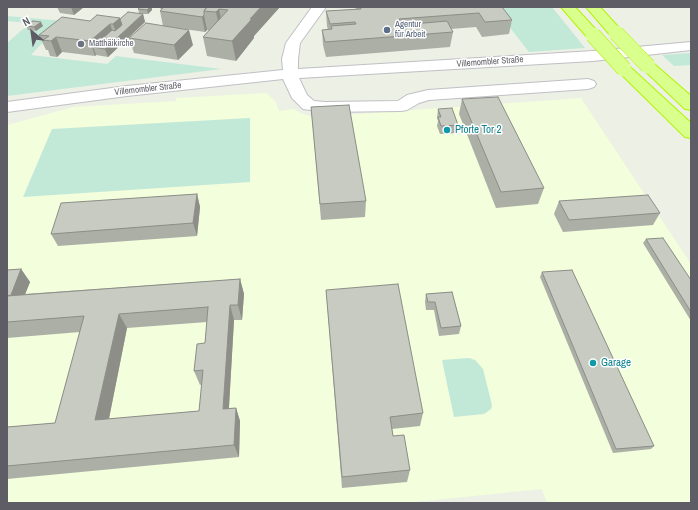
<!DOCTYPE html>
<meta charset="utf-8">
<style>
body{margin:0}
#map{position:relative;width:698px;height:510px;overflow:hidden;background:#ecf0e5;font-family:"Archivo Narrow",sans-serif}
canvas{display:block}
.frame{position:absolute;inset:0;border:8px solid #5e5d66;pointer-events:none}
.north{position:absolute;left:12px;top:12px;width:40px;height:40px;-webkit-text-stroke:3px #fff;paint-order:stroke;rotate:331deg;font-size:11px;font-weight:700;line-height:16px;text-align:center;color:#5e5d66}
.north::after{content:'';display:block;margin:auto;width:14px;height:18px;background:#5e5d66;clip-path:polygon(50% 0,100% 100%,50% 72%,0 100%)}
</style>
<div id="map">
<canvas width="698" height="510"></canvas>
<div class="frame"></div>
<div class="north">N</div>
</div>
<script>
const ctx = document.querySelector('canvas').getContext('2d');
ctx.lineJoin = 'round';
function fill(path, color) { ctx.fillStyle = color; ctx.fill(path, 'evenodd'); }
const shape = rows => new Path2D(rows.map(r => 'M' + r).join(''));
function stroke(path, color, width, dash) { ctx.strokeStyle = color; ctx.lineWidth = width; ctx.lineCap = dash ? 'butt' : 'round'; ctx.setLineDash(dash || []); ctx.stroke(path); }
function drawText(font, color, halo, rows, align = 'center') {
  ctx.font = font + ' "Archivo Narrow",sans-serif'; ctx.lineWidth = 3; ctx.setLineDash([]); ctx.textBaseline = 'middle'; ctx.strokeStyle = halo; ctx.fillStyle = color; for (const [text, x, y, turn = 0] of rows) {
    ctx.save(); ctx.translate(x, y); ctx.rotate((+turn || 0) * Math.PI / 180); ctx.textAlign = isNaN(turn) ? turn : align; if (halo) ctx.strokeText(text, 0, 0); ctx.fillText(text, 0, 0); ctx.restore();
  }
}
fill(shape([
 [266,93,276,102,279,111,293,109,303,114,315,117,581,98,691,264,691,503,547,503,542,489,406,503,7,503,7,125,73,107,176,101,176,98]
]), '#f2fedc');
fill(shape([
 [494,7,552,7,585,48,529,52],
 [7,16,63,21,31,55,107,64,116,56,221,69,7,96,7,43,30,23,7,21],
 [691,53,691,65,674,66,662,55],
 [250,118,250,182,23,197,52,129],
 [469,358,475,360,483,369,492,405,491,409,484,414,454,417,442,360]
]), '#c2e8d8');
const minor = shape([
 [312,7,326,7,300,43,298,59,298,69,593,51,691,42,691,50,593,61,299,78,307,95,314,101,325,102,398,101,407,95,428,90,588,79,594,81,596,84,594,87,588,89,429,100,419,103,407,110,401,111,325,112,303,109,292,98,283,79,127,96,7,112,7,102,127,86,283,70,282,59,286,43,312,7]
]);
const highway = shape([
 [561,7,575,7,598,32,600,35,598,38,593,39,588,38,561,7],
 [586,7,600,7,621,30,623,33,621,36,616,37,611,36,586,7],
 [648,61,653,63,691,96,691,110,685,109,643,69,640,66,643,63,648,61],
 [624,64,629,66,691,123,691,138,685,137,619,72,616,69,619,66,624,64]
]);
stroke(minor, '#c0bfc6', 2);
stroke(highway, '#b1f500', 2);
fill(minor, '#fff');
fill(highway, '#d9ff8d');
const highwayBridge = shape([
 [616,33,648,66],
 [593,35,624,69]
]);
stroke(highwayBridge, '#b1f500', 16, []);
stroke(highwayBridge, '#d9ff8d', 15);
fill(shape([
 [57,7,84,7,74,15,60,13],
 [140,7,152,7,152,10,148,14,143,14,145,22,108,57,96,55,95,56,62,52,57,57,50,56,48,50,46,50,39,35,90,21,120,19,139,13,138,9],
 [160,7,280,7,254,36,254,38,236,61,207,56,203,37,209,30,207,30,205,32,163,26,160,11,161,10],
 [355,7,502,7,512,20,509,34,482,37,476,27,451,29,453,32,450,47,326,57,323,45,322,30,328,30,327,26,326,11,356,9],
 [26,26,43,26,36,31,28,30],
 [129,38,193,45,178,60,134,53],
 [462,99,544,188,538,204,496,208,459,114],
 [311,107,366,201,365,217,321,220],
 [438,109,458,125,457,133,440,134,437,126,438,121,437,118],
 [197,194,200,207,197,236,58,246,51,234],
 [559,201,660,213,653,225,563,232,554,214],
 [646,239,691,280,691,321,643,243],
 [21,269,30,282,25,294,240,279,244,294,242,320,234,320,229,408,236,408,240,421,239,457,7,479,7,427,55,423,80,332,7,338,7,270],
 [207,322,205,343,194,371,200,385,202,384,199,411,109,419,127,328],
 [542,272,654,446,651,449,613,453,540,277],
 [326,290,423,413,420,426,392,429,393,436,410,470,407,482,342,488],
 [452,292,461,326,459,334,439,336,434,310,426,310,425,302,426,294]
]), '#acafa6');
fill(shape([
 [71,7,84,7,74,15],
 [150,7,152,7,152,10,148,14,147,10],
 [261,7,280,7,254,36,254,38,236,61,232,41,250,19],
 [219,9,223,28,220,31,216,12],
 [143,14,145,22,108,57,105,49,118,37,113,24,120,18,124,31],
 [204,15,207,30,205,32,202,17],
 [41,22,43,26,36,31,34,27],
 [110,24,115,38,93,47,96,55,95,56,90,41],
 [189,30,193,45,178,60,174,45],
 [56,37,62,52,57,57,51,41],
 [197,194,200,207,197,236,193,223],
 [21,269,30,282,20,307,11,295],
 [240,279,244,294,242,320,238,305],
 [230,305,234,320,228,422,223,409],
 [119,314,127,328,106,433,95,420],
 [236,408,240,421,239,457,234,445]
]), '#8c8e87');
const building = shape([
 [140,7,150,7,147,10,138,9,140,7],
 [164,7,207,7,204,11,204,15,202,17,160,11,164,7],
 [207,7,261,7,250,19,252,19,232,41,203,37,228,10,219,9,216,12,204,11,207,7],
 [360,7,502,7,512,20,485,22,479,13,399,19,402,25,447,21,453,32,325,42,322,30,332,29,331,26,356,24,355,22,330,24,326,11,361,9,360,7],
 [128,12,143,14,105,49,93,47,112,30,115,31,122,25,120,19,128,12],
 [97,15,120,18,113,24,110,24,90,41,56,37,51,41,43,40,49,36,39,35,62,17,90,21,97,15],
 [33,21,41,22,34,27,26,26,33,21],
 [146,23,189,30,174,45,129,38,146,23],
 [498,97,544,188,501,192,462,99,498,97],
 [349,105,366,201,320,204,311,107,349,105],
 [452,108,458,125,441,126,438,117,441,117,438,109,452,108],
 [197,194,193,223,51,234,61,203,197,194],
 [648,195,660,213,569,220,559,201,648,195],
 [663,238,691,280,691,312,646,239,663,238],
 [21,269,11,295,7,296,7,270,21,269],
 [572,270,654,446,616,449,542,272,572,270],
 [240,279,238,305,230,305,223,409,236,408,234,445,7,466,7,427,55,423,84,316,7,322,7,296,240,279],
 [208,307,205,343,197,344,194,371,203,370,199,411,95,420,119,314,208,307],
 [398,284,423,413,390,417,393,436,404,435,410,470,342,477,326,290,398,284],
 [452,292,461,326,441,328,435,302,428,302,426,294,452,292]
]);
fill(building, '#c8cbc1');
stroke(building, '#8c8e87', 1);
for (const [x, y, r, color] of [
 [387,30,4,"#5c6f8a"],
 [81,44,4,"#6b7280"],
 [447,130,4,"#0f9aa8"],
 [593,363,4,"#0f9aa8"]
]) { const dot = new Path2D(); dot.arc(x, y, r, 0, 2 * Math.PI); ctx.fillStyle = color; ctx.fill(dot); stroke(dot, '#fff', 1.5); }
drawText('9px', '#4e5e75', '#fff', [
 ["Agentur",395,25],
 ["für Arbeit",395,35]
], 'left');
drawText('9px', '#5b616d', '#fff', [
 ["Matthäikirche",89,44]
], 'left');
drawText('9px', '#5e5d66', '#fff', [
 ["Villemombler Straße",490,62,-4],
 ["Villemombler Straße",148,89,-6]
]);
drawText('11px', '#0d838f', '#fff', [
 ["Pforte Tor 2",455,130],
 ["Garage",601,363]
], 'left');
</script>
